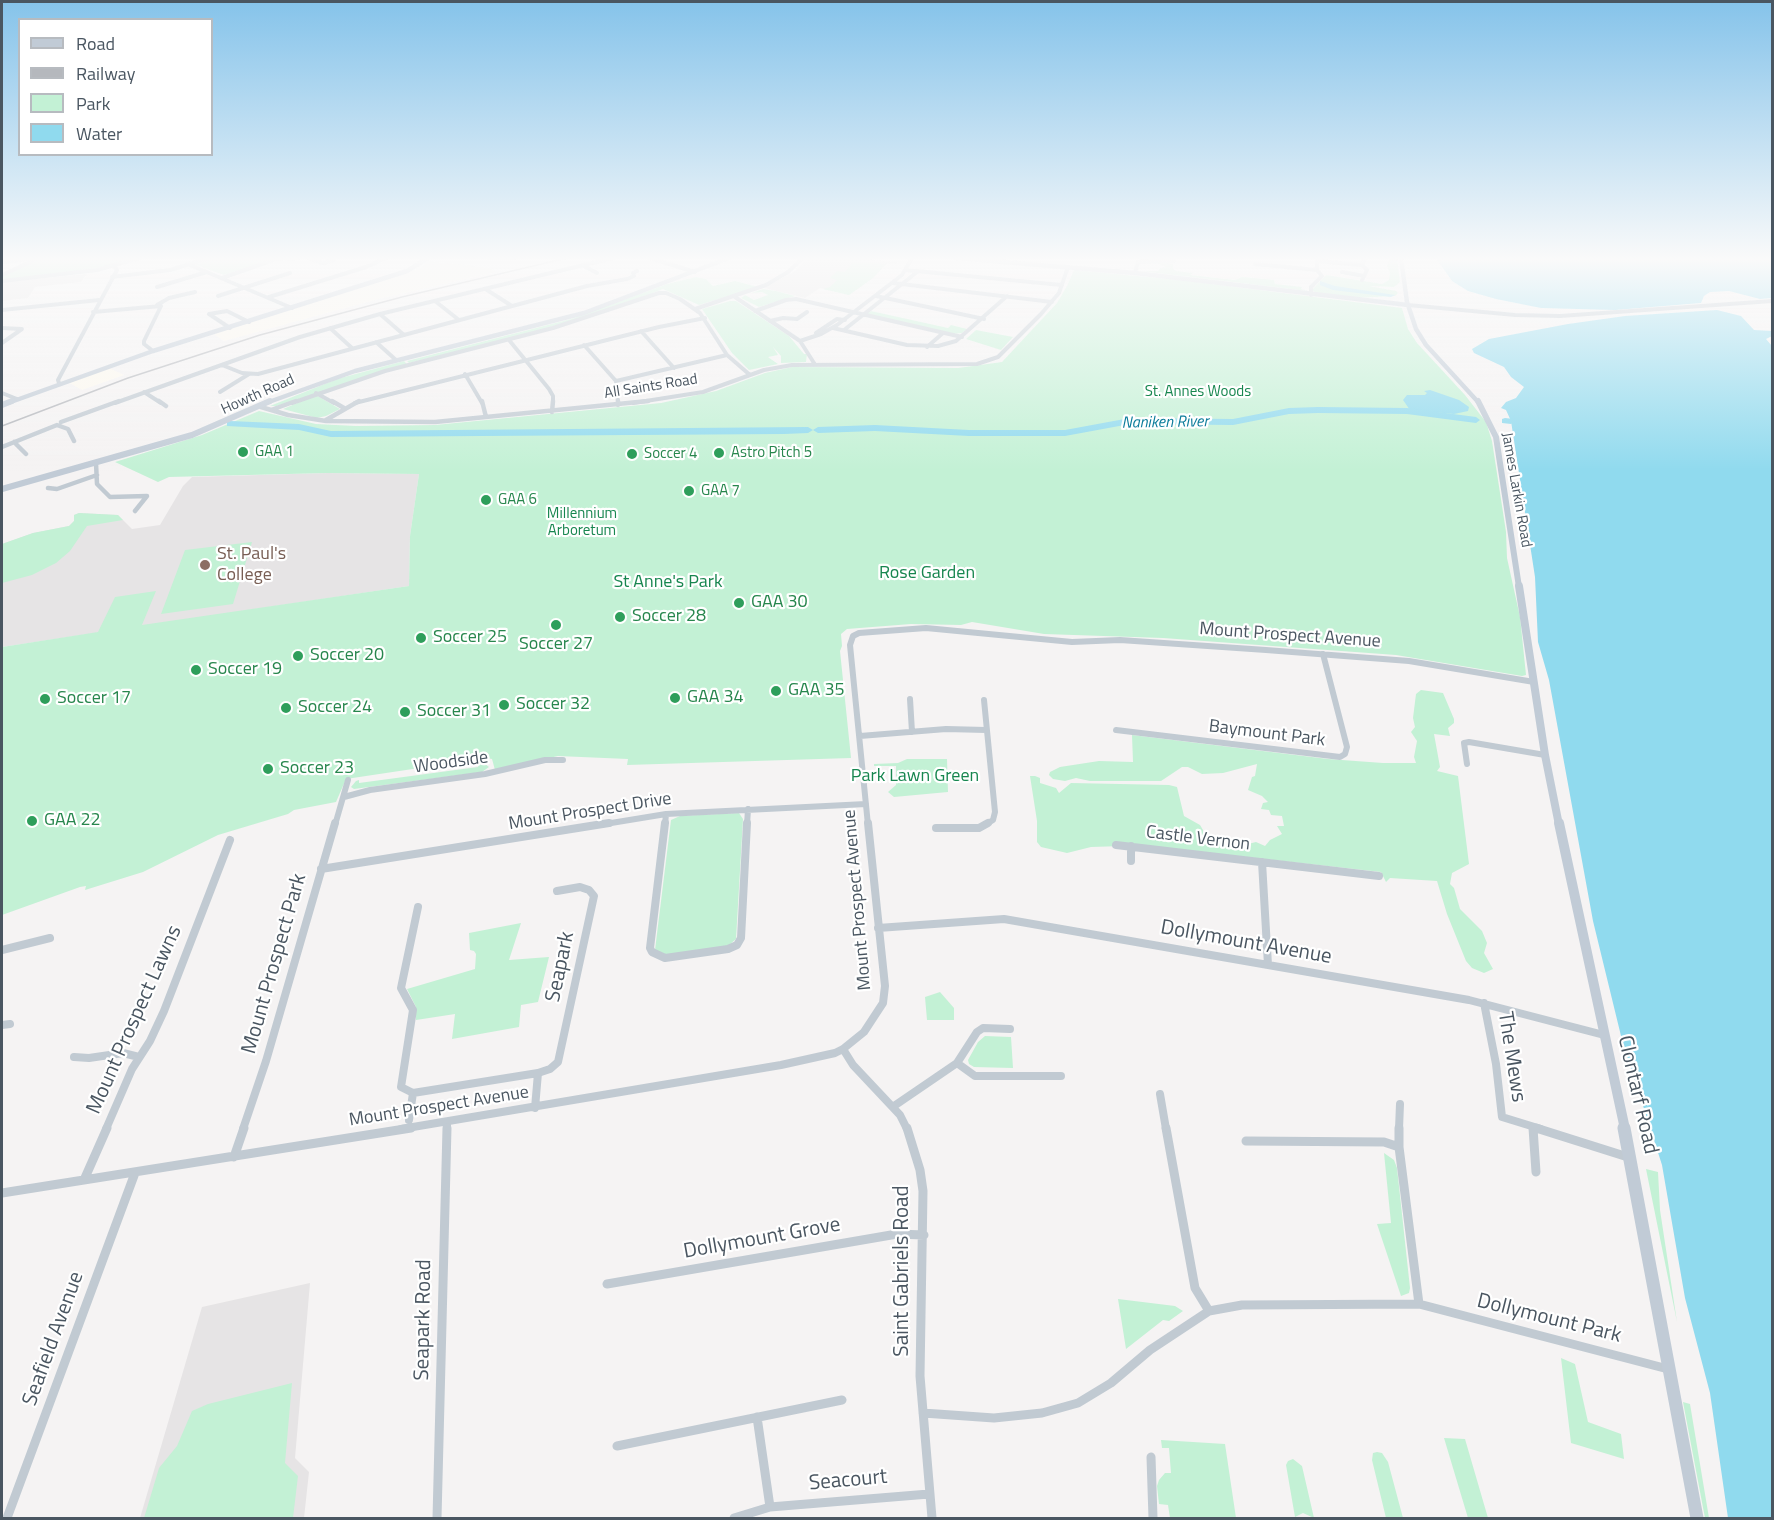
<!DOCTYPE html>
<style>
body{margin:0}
#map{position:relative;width:1774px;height:1520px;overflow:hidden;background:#f5f3f3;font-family:"Titillium Web",sans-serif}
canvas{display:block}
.frame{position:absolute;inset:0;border:3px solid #4a5661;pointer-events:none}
.legend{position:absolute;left:18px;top:18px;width:195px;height:138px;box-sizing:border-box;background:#fff;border:2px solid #b7bbc0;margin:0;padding:8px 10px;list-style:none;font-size:18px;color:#4a5661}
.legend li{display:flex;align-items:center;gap:12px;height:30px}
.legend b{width:30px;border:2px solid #b7bbc0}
</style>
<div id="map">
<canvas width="1774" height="1520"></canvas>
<div class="frame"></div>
<ul class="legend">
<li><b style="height:8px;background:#c1cbd6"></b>Road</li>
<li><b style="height:8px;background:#b5b8bd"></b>Railway</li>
<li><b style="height:16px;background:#c3f1d5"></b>Park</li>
<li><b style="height:16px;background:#90daee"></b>Water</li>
</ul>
</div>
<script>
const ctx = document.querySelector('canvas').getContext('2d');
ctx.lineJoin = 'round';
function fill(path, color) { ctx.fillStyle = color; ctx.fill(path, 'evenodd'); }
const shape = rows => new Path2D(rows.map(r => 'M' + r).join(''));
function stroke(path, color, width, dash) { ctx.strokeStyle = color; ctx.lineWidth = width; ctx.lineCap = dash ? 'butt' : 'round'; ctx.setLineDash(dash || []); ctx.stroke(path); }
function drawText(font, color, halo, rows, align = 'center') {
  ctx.font = font + ' "Titillium Web",sans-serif'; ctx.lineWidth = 4.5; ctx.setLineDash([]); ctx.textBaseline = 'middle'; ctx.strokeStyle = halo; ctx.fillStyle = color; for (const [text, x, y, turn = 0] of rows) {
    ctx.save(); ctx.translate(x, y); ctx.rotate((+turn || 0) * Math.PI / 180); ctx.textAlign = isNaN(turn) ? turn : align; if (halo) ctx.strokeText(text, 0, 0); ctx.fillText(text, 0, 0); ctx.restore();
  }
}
fill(shape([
 [430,261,489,268,496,272,378,299,224,341,214,334,419,269],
 [109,368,124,375,82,390,68,382]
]), '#fdf9ef');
fill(shape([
 [808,258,863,259,901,263,886,264,873,278,849,295,820,288,805,298,764,288,795,271],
 [87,274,81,282,35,287,28,298,2,301,2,282],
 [327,473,419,474,410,536,409,586,2,647,2,544,33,533,69,526,74,521,74,515,79,513,118,515,132,529,160,525,183,486,192,477],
 [310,1283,295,1458,309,1472,304,1518,140,1518,202,1307]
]), '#e6e4e5');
fill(shape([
 [41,258,133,258,98,268,2,280,2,276],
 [213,258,269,258,272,260,224,275,196,265],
 [1390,258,1397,258,1400,282,1394,287,1369,286,1396,291,1398,293,1395,296,1355,298,1316,293,1312,290,1326,275,1382,284,1389,280,1390,272,1387,266],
 [853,262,886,264,873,278,849,295,823,289,830,287,837,280,830,278,837,271,845,272],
 [1161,262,1173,264,1173,269,1176,271,1193,273,1190,275,1235,280,1242,277,1266,279,1274,280,1275,284,1302,287,1301,289,1308,291,1141,271,1158,271,1160,268,1166,267,1157,263],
 [1074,270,1180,280,1402,308,1408,329,1417,343,1465,395,1486,422,1492,441,1506,532,1507,558,1520,617,1526,675,1522,676,1396,655,1163,638,1044,634,972,622,961,625,911,624,847,629,841,634,842,646,840,651,851,758,627,765,628,759,558,756,495,770,492,759,486,758,346,779,336,802,294,810,288,814,218,835,143,872,85,890,86,886,80,887,2,915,2,647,98,632,115,597,156,591,142,625,409,586,410,536,419,474,327,473,169,477,158,482,115,462,202,435,259,411,316,424,356,426,435,425,661,403,716,391,765,373,792,367,958,368,1002,362,1057,303,1067,286],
 [696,277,706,279,713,286,735,281,758,287,699,305,663,289,618,307,520,336,409,363,407,361,571,319,667,284],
 [763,289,776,291,795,296,759,307,741,298,745,295,754,300,768,295,762,292,752,293],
 [730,301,736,301,789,336,804,354,807,354,806,362,781,363,781,356,773,347,778,355,768,357,778,364,749,370,732,353,702,309],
 [871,311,948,328,951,325,967,329,962,333,953,334,867,314],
 [976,330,1013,337,1001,350,966,339],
 [404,361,407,364,277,406,270,406,337,379],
 [316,395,340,409,326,416,317,418,283,409],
 [79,513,118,515,123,520,87,526,70,551,56,563,32,575,2,583,2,544,33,533,69,526,74,521,74,515],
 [252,542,233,604,161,614,185,550],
 [1421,690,1443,693,1454,719,1454,723,1448,728,1450,736,1434,734,1440,767,1437,771,1458,776,1469,864,1452,873,1450,884,1454,888,1460,909,1482,931,1487,943,1484,953,1493,969,1484,973,1472,968,1466,961,1447,914,1437,881,1390,878,1386,882,1381,872,1184,850,1123,846,1091,847,1067,853,1041,847,1037,842,1037,821,1030,776,1035,776,1040,778,1040,783,1056,788,1059,793,1071,783,1169,785,1177,787,1184,816,1200,825,1203,830,1203,835,1213,842,1220,842,1222,847,1246,849,1248,844,1256,842,1265,846,1270,840,1282,834,1277,826,1284,826,1282,816,1271,815,1269,810,1261,809,1263,803,1268,802,1262,796,1248,790,1252,777,1255,776,1257,764,1223,773,1202,774,1188,767,1182,767,1161,781,1090,781,1076,778,1065,781,1053,779,1049,775,1050,772,1060,767,1099,761,1133,762,1132,735,1328,759,1383,763,1416,763,1414,757,1417,741,1411,732,1415,727,1413,718,1416,694],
 [907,759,947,759,948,792,894,797,888,792,896,785,896,766,874,766,874,764,898,763],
 [479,764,485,764,489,767,482,772,354,789,351,787,356,781,359,780,359,783,478,767],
 [739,813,743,819,736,939,728,946,666,956,655,950,671,820,680,816],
 [521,923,509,960,549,957,538,1002,521,1005,519,1027,452,1039,455,1014,416,1020,416,1007,407,989,475,969,476,954,474,951,470,950,469,933],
 [940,992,954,1008,954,1020,927,1020,925,997],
 [985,1036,1011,1037,1013,1068,974,1067,969,1064,968,1060,978,1042],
 [1384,1153,1394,1160,1397,1168,1410,1288,1409,1293,1401,1296,1377,1224,1391,1223],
 [1646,1169,1658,1172,1660,1210,1677,1322],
 [1118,1299,1175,1306,1183,1311,1169,1321,1163,1320,1126,1349],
 [1561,1358,1575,1364,1588,1422,1621,1434,1624,1459,1571,1443],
 [292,1383,285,1463,298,1476,293,1518,144,1518,159,1468,177,1446,192,1411,208,1404],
 [1683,1402,1690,1404,1709,1518,1705,1518],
 [1444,1438,1465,1439,1488,1518,1468,1518],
 [1161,1440,1225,1444,1236,1518,1170,1518,1168,1505,1159,1504,1157,1486,1159,1480,1165,1473,1171,1473,1169,1448,1162,1448],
 [1377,1452,1382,1453,1388,1462,1403,1518,1386,1518,1372,1460,1373,1453],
 [1293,1459,1302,1466,1314,1518,1303,1513,1295,1517,1286,1465,1288,1461]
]), '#c3f1d5');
fill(shape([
 [1436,258,1772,258,1772,298,1760,299,1729,291,1710,292,1704,296,1701,303,1615,310,1541,308,1496,299,1468,291,1452,281],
 [1717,310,1741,316,1754,330,1772,331,1772,336,1766,339,1772,346,1772,1518,1728,1518,1710,1393,1685,1298,1662,1165,1622,1040,1593,921,1549,680,1538,642,1535,577,1511,421,1506,410,1501,408,1506,402,1516,398,1524,387,1511,377,1504,367,1474,353,1472,349,1489,339,1568,324,1625,316],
 [1430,390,1459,400,1469,407,1468,411,1454,414,1410,410,1403,400,1407,395,1425,395,1427,393,1424,391]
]), '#90daee');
fill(shape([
 [1320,281,1335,286,1395,295,1391,297,1333,290,1320,285,1320,281],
 [1318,407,1407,408,1476,417,1480,420,1476,423,1407,414,1318,413,1289,414,1233,425,1130,424,1065,436,969,436,875,431,818,433,813,430,818,427,875,425,969,430,1065,430,1130,418,1233,419,1289,408,1318,407],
 [1505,418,1514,419,1515,421,1511,424,1502,423,1502,419,1505,418],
 [230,421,299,424,331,431,808,427,813,430,808,433,784,434,331,437,299,430,227,426,227,422,230,421]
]), '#90daee');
stroke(shape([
 [309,258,323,263,334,260,330,258],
 [490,258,514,258],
 [650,258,695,272],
 [1169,260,1174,261,1165,261,1169,260],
 [1317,261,1362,265],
 [2,262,32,259],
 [1255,264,1317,270],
 [190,265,292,308],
 [584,266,597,273],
 [905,270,1062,285],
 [1342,272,1364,276],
 [1135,273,1138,262,1165,261],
 [2,275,39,258],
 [112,277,170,270,209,258],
 [222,278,276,259,298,258],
 [1362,280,1367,270,1362,265,1365,258],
 [2,281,97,270,139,258],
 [893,283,1052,302],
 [157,287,207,272],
 [487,290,512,306],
 [1311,295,1311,287,1322,276,1317,270,1317,258],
 [218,296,290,273],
 [876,296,984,319],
 [269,297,366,267,386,258],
 [735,297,800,341,814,363],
 [435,301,459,320],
 [157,305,169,298,195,292],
 [1408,305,1515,315,1560,316,1772,301],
 [695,309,766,285,788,272,803,258],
 [2,310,99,300],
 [755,311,786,300,796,299,962,337],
 [93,312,161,306,144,341,144,344,153,351],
 [380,314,404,335],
 [770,321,783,318,797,319,807,312],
 [2,328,22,329,2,343],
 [230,328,209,314,227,311,249,322],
 [330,328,352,348],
 [833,328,907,345,938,346,956,341,1007,296],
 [844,330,917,272],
 [641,331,674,368],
 [818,335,816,333,837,319,845,320],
 [509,340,549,389,553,396,553,403],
 [800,341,821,334,837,325,902,275,912,258],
 [376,342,396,360],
 [584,345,616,381,618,403],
 [927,347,943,333],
 [222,365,242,373,258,374,587,286,627,279,634,276,633,273,637,271],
 [465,374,482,403],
 [616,381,727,355],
 [59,383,58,380,117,270,114,266],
 [144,392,161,403],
 [220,392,249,374],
 [2,393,17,399],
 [316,393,334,403],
 [115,403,300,337,380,314,613,258],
 [292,403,385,371,553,328,659,293,666,293,680,299,700,313,727,355,750,375],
 [355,403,659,327,705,318],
 [633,403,703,392,764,370,792,365,977,364,998,357,1041,314,1059,293,1068,267]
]), '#c1cad2', 4);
stroke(shape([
 [159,401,166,406],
 [332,401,344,408],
 [482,401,486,417],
 [618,401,618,405],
 [261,407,288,415,326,421,435,422,648,401],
 [271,410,296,401],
 [552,412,553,401],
 [326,420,359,401],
 [61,422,119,401],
 [14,442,26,454],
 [2,447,57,425,68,429,74,441],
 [96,463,97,484,110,497,147,496,135,511],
 [48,488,57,489,97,475]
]), '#c1cad2', 4.5);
stroke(shape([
 [910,699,912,732],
 [984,700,995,812,993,820,985,825],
 [1116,730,1340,757,1345,754,1347,747,1323,654],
 [860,736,946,729,986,730],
 [1467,764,1464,743,1469,742,1545,755],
 [344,797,370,790,485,774,545,760,563,760],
 [335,825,348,780],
 [599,825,666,814,866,804],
 [665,825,666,814],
 [747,825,748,809],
 [868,825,850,645,853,636,859,633,926,628,1072,642,1120,640,1266,650,1409,661,1534,682]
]), '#c1cad2', 6);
stroke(shape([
 [665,823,650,948,652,952,665,958,728,949,737,945,741,938,747,823],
 [936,828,979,828,988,823],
 [1116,845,1379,876],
 [1131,846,1131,861],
 [1262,862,1268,965],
 [321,869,609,823],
 [418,907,401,988,413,1010,401,1087,413,1093,538,1073,550,1069,558,1062,594,896,589,890,580,887,557,891],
 [878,928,1004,919,1469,1000,1604,1035],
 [2,950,50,938],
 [1484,1003,1496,1064,1502,1117,1541,1129],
 [2,1025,10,1024],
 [843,1049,853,1065,900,1115,907,1129],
 [74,1057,89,1058,123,1053,139,1057],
 [957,1063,975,1076,1061,1076],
 [1160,1094,1166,1129],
 [894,1106,957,1063,977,1032,983,1028,1010,1029],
 [535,1108,538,1073],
 [409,1120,413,1093],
 [1533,1127,1533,1129],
 [106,1129,132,1069,150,1041,164,1011,230,840],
 [243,1129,266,1061,335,823],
 [401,1129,781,1065,835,1053,843,1049,864,1032,883,1003,885,986,868,823],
 [447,1129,447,1122],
 [1399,1129,1400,1104]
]), '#c1cad2', 8);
stroke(shape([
 [907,1128,920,1170,923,1191,920,1376,932,1518],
 [1166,1128,1195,1288,1209,1311],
 [1399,1128,1399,1147,1419,1304],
 [1533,1128,1536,1172],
 [1536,1128,1631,1158],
 [1246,1141,1384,1142,1399,1147],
 [234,1157,244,1128],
 [84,1180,107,1128],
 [2,1193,411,1128],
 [607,1284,897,1234,924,1235],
 [923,1413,994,1418,1042,1413,1078,1403,1111,1383,1150,1350,1209,1311,1242,1305,1419,1304,1668,1369],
 [757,1417,770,1507],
 [617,1446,842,1400],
 [1151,1457,1153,1518],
 [7,1518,135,1173],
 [437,1518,447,1128],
 [734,1518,770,1507,929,1494]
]), '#c1cad2', 9);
stroke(shape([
 [956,258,1135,273,1408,305],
 [1401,258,1407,302,1416,329,1426,345,1479,403],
 [8,403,153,351,407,271,428,258],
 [266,403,355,371,584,313,729,258]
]), '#c1cbd6', 4.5);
stroke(shape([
 [1478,401,1496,437,1519,587],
 [2,405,12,401],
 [2,489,192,435,270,401]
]), '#c1cbd6', 6);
stroke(shape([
 [1519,586,1545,755,1559,825]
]), '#c1cbd6', 8);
stroke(shape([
 [1559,823,1625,1129]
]), '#c1cbd6', 10);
stroke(shape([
 [1624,1128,1697,1518]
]), '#c1cbd6', 13);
stroke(shape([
 [2,426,128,378,260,335,402,297,567,258]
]), '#b5b8bd', 1.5);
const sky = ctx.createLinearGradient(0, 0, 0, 471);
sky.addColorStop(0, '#85c3ea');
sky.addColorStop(0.55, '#fafafa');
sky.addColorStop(1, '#fafafa00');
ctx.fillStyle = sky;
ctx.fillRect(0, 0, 1774, 471);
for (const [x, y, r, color] of [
 [243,452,6,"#2e9e5b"],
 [719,453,6,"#2e9e5b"],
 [632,454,6,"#2e9e5b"],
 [689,491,6,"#2e9e5b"],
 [486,500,6,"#2e9e5b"],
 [205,565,6,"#8d6e63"],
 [739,603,6,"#2e9e5b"],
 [620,617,6,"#2e9e5b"],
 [556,625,6,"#2e9e5b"],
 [421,638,6,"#2e9e5b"],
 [298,656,6,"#2e9e5b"],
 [196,670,6,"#2e9e5b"],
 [776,691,6,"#2e9e5b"],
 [675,698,6,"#2e9e5b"],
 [45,699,6,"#2e9e5b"],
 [504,705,6,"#2e9e5b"],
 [286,708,6,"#2e9e5b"],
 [405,712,6,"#2e9e5b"],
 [268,769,6,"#2e9e5b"],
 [32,821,6,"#2e9e5b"]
]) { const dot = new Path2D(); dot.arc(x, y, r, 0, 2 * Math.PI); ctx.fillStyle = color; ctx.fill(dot); stroke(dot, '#fff', 2); }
drawText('15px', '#4a5661', '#fff', [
 ["All Saints Road",651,387,-9],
 ["Howth Road",258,395,-24],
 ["James Larkin Road",1516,490,80]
]);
drawText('15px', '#17864f', '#fff', [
 ["St. Annes Woods",1198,392],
 ["Millennium",582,514],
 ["Arboretum",582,531]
]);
drawText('15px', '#27864d', '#fff', [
 ["GAA 1",255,452],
 ["Astro Pitch 5",731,453],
 ["Soccer 4",644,454],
 ["GAA 7",701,491],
 ["GAA 6",498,500]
], 'left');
drawText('italic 16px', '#0c7c9b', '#fff', [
 ["Naniken River",1165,423,-1]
]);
drawText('18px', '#785e54', '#fff', [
 ["St. Paul's",217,555],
 ["College",217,576]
], 'left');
drawText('18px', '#17864f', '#fff', [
 ["Rose Garden",927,574],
 ["St Anne's Park",668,583],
 ["Park Lawn Green",915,777]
]);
drawText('18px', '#27864d', '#fff', [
 ["GAA 30",751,603],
 ["Soccer 28",632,617],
 ["Soccer 25",433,638],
 ["Soccer 27",556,645,"center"],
 ["Soccer 20",310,656],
 ["Soccer 19",208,670],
 ["GAA 35",788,691],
 ["GAA 34",687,698],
 ["Soccer 17",57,699],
 ["Soccer 32",516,705],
 ["Soccer 24",298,708],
 ["Soccer 31",417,712],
 ["Soccer 23",280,769],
 ["GAA 22",44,821]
], 'left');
drawText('18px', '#4a5661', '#fff', [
 ["Mount Prospect Avenue",1290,636,4],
 ["Baymount Park",1267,734,7],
 ["Woodside",451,763,-8],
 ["Mount Prospect Drive",590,812,-9],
 ["Castle Vernon",1198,839,7],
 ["Mount Prospect Avenue",858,900,-95],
 ["Mount Prospect Avenue",439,1107,-9]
]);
drawText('21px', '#4a5661', '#fff', [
 ["Dollymount Avenue",1246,943,10],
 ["Mount Prospect Park",275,964,-74],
 ["Seapark",561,967,-78],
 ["Mount Prospect Lawns",135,1020,-66],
 ["The Mews",1511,1057,81],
 ["Clontarf Road",1637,1095,77],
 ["Dollymount Grove",762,1239,-10],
 ["Saint Gabriels Road",903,1271,-90],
 ["Dollymount Park",1549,1319,14],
 ["Seapark Road",424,1320,-89],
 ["Seafield Avenue",54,1339,-70],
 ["Seacourt",848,1481,-5]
]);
</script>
